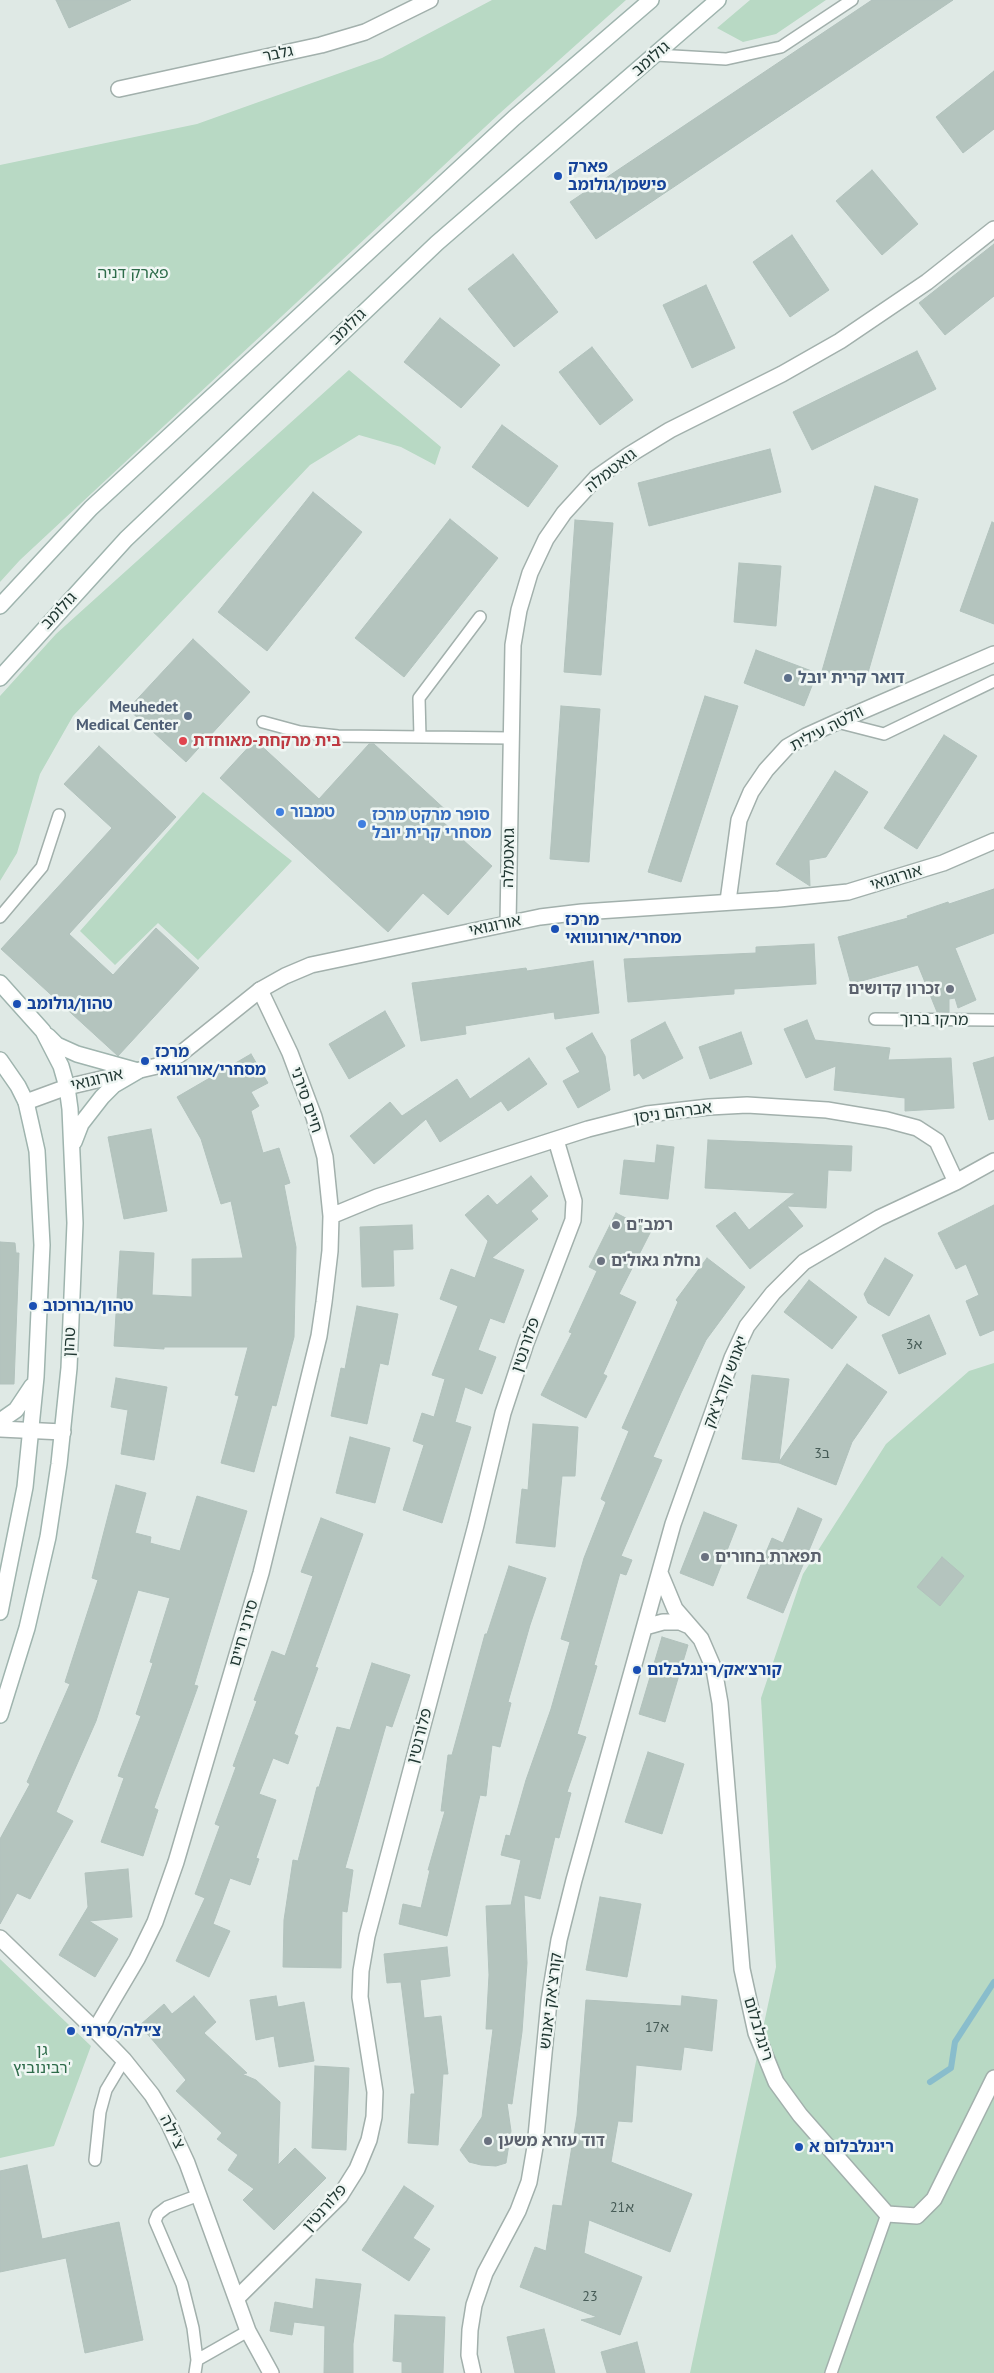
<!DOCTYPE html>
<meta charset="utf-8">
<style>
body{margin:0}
canvas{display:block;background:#dfe9e5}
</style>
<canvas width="994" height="2373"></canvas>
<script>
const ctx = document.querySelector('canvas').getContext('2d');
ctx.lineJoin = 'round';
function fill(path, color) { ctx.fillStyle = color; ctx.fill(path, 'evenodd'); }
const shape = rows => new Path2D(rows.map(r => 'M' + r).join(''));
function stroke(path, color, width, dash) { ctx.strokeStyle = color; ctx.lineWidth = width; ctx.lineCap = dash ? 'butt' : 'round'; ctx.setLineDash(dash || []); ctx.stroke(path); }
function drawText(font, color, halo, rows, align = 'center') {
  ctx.font = font + ' "PT Sans","Noto Sans Hebrew",sans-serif'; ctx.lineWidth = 5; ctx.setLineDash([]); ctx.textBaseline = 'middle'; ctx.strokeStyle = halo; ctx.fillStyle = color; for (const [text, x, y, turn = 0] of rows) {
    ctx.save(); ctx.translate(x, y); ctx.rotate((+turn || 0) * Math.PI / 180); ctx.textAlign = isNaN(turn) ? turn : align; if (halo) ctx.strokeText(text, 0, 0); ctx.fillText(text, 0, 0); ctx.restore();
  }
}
fill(shape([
 [492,0,626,0,499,114,20,560,0,582,0,165,197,124,382,58],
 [750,0,826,0,776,34,743,42,717,28],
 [349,370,441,447,435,465,401,447,359,435,310,465,73,716,40,774,17,853,0,881,0,696,56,634],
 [203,792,292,861,198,960,158,923,115,965,80,931],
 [994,1363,994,2373,690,2373,776,1967,761,1698,803,1574,886,1444,969,1371],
 [0,1959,91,2046,54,2146,0,2158]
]), '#b8d9c4');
stroke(shape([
 [930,2082,951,2068,955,2042,994,1982]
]), '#89bdcc', 6);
const building = shape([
 [56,0,131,0,69,28,56,0],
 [872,0,953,0,596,239,570,202,872,0],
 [994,71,994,129,963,153,936,117,994,71],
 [872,170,918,224,882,255,836,201,872,170],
 [792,235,829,290,790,317,753,262,792,235],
 [994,244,994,296,945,335,919,303,994,244],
 [513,254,558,312,514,347,468,289,513,254],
 [706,285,735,348,692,368,663,305,706,285],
 [440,318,500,365,461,408,404,362,440,318],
 [592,347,633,400,600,425,559,372,592,347],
 [917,351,936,389,812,450,793,412,917,351],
 [502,425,558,466,528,507,472,467,502,425],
 [770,449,781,492,649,526,638,483,770,449],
 [875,486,918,499,865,683,822,671,875,486],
 [313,492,362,532,267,651,218,612,313,492],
 [450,519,498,558,404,677,355,638,450,519],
 [575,520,613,523,601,675,564,672,575,520],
 [992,522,994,523,994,624,960,611,992,522],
 [739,563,781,566,776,626,734,622,739,563],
 [193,639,250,692,186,762,128,709,193,639],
 [756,650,817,673,804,706,744,683,756,650],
 [705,696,738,706,681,882,648,872,705,696],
 [561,706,600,709,589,862,550,859,561,706],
 [944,735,977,756,917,849,884,828,944,735],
 [255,740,319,799,369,744,374,744,450,814,443,822,492,866,448,915,423,893,388,932,220,778,255,740],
 [99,746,176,817,69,934,113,975,156,928,199,968,118,1056,1,949,112,828,64,784,99,746],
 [835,771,868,792,826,857,809,860,810,886,776,864,835,771],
 [994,889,994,933,955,948,976,1000,958,1008,955,998,949,999,949,1012,937,1012,918,965,851,984,838,937,908,918,907,916,948,902,949,904,994,889],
 [814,944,816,984,734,989,734,994,628,1002,624,959,756,953,756,947,814,944],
 [593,961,599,1013,555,1019,554,1012,465,1026,466,1034,421,1041,412,983,526,968,527,971,593,961],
 [385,1011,405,1046,349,1079,329,1044,385,1011],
 [807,1020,815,1040,890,1048,888,1060,951,1058,954,1108,905,1111,905,1098,834,1090,836,1066,806,1078,784,1029,807,1020],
 [665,1022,683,1058,643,1079,639,1073,634,1076,631,1040,665,1022],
 [741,1032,752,1064,710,1079,699,1047,741,1032],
 [592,1033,605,1056,610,1090,578,1108,563,1081,580,1072,566,1048,592,1033],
 [251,1054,268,1083,251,1092,259,1106,251,1111,263,1153,279,1148,290,1183,284,1185,296,1247,294,1337,276,1406,272,1405,254,1472,221,1463,239,1396,235,1395,248,1347,164,1347,164,1349,114,1346,120,1251,154,1253,152,1295,192,1297,192,1259,243,1258,231,1201,221,1204,201,1139,177,1097,251,1054],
 [994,1057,994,1119,989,1120,973,1063,994,1057],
 [529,1058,547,1084,508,1111,501,1101,440,1142,426,1119,374,1164,350,1136,390,1102,402,1116,457,1079,470,1099,529,1058],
 [151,1129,167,1211,124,1219,108,1137,151,1129],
 [708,1140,852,1146,851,1171,828,1170,826,1208,787,1206,803,1226,750,1269,716,1226,735,1212,749,1230,795,1193,705,1188,708,1140],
 [657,1145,674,1147,668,1199,620,1194,624,1160,655,1163,657,1145],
 [531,1176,548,1196,531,1211,538,1219,492,1258,524,1270,504,1323,490,1318,478,1350,496,1357,482,1394,465,1387,455,1422,471,1427,442,1523,403,1510,424,1445,413,1441,422,1413,434,1417,445,1379,432,1375,458,1306,440,1299,451,1269,475,1278,488,1241,465,1215,488,1195,497,1205,531,1176],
 [994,1205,994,1330,980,1336,966,1301,979,1295,966,1264,956,1269,938,1233,994,1205],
 [616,1213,651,1231,619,1294,636,1302,603,1374,607,1376,586,1418,541,1395,572,1333,569,1332,597,1271,589,1267,616,1213],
 [412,1225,413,1249,393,1250,394,1286,362,1287,360,1227,412,1225],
 [0,1242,15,1243,16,1253,19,1253,14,1384,0,1384,0,1242],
 [707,1258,745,1287,706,1340,681,1393,653,1457,662,1460,621,1556,632,1560,626,1575,620,1573,594,1665,597,1666,577,1734,586,1737,567,1792,571,1793,559,1838,555,1837,540,1899,524,1895,527,1963,522,2032,512,2104,507,2103,511,2131,506,2163,496,2166,481,2165,469,2162,460,2150,482,2117,493,2029,486,2029,489,1975,486,1906,511,1905,521,1860,501,1855,506,1835,510,1836,526,1780,551,1709,570,1642,561,1639,584,1558,606,1502,601,1499,629,1431,622,1428,678,1302,676,1300,707,1258],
 [885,1258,913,1275,889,1316,868,1303,864,1294,885,1258],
 [809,1280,857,1317,832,1349,784,1312,809,1280],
 [357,1306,398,1314,388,1365,380,1363,367,1424,331,1416,341,1368,345,1369,357,1306],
 [929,1315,946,1354,899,1374,882,1335,929,1315],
 [847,1364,887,1392,852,1442,836,1485,779,1463,742,1459,752,1375,789,1379,779,1462,847,1364],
 [116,1378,167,1387,154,1460,121,1454,128,1410,111,1407,116,1378],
 [533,1424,578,1427,575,1476,562,1476,555,1547,516,1543,522,1489,528,1490,533,1424],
 [350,1437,390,1448,375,1503,336,1493,350,1437],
 [116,1485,146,1493,135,1533,151,1537,150,1543,180,1551,197,1496,247,1511,194,1685,198,1686,154,1808,158,1810,143,1856,101,1842,124,1778,118,1776,141,1716,136,1714,153,1663,150,1662,170,1598,138,1590,96,1721,56,1812,73,1821,30,1899,17,1893,0,1924,0,1839,30,1784,27,1782,70,1684,65,1682,98,1580,92,1578,116,1485],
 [798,1508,822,1519,783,1613,747,1598,772,1538,783,1543,798,1508],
 [704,1512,737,1525,713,1586,680,1573,704,1512],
 [321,1518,363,1534,315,1667,318,1668,294,1734,298,1736,288,1764,273,1758,259,1794,276,1800,256,1858,259,1859,250,1885,230,1878,213,1924,230,1931,209,1977,176,1961,205,1898,195,1894,220,1826,215,1824,236,1767,233,1766,257,1701,254,1700,272,1651,285,1656,313,1576,301,1572,321,1518],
 [942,1557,964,1576,940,1606,917,1587,942,1557],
 [509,1566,546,1578,530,1625,508,1702,511,1703,500,1747,492,1745,486,1796,480,1795,447,1936,399,1924,403,1904,421,1908,430,1870,428,1870,445,1811,441,1811,448,1755,452,1755,485,1634,487,1634,509,1566],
 [662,1637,688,1645,665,1722,639,1714,662,1637],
 [372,1663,410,1675,392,1727,386,1725,345,1868,353,1870,347,1912,342,1911,341,1968,283,1967,284,1920,293,1860,298,1861,317,1787,319,1787,337,1727,350,1730,372,1663],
 [648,1752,684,1764,662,1834,625,1822,648,1752],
 [128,1869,132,1917,89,1921,118,1939,95,1977,59,1955,88,1907,85,1873,128,1869],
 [600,1897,641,1904,627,1977,586,1970,600,1897],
 [447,1947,450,1976,420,1980,424,2018,441,2016,448,2074,443,2074,438,2145,408,2143,411,2094,415,2094,401,1982,387,1983,384,1954,447,1947],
 [194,1996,216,2022,204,2033,247,2073,242,2074,256,2080,280,2102,278,2165,295,2148,326,2178,274,2230,243,2200,254,2189,228,2170,238,2155,217,2139,222,2133,176,2091,186,2080,140,2025,164,2004,172,2014,194,1996],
 [276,1996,278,2007,304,2002,314,2061,279,2067,274,2036,256,2040,250,2000,276,1996],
 [682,1996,717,2000,712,2051,684,2047,681,2070,636,2065,632,2122,618,2121,611,2162,692,2194,670,2252,589,2220,584,2253,642,2277,620,2335,581,2320,597,2317,520,2287,535,2247,546,2251,553,2205,562,2206,577,2116,586,2000,681,2006,682,1996],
 [315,2066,349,2068,346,2150,312,2148,315,2066],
 [27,2165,42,2239,119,2222,143,2340,85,2353,66,2258,0,2272,0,2171,27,2165],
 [404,2186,434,2206,413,2238,430,2249,409,2281,362,2250,404,2186],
 [316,2279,361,2284,353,2344,353,2373,324,2373,325,2326,294,2322,292,2335,270,2331,275,2302,313,2309,316,2279],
 [395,2315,445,2317,443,2373,402,2373,402,2362,393,2361,395,2315],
 [544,2329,555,2373,515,2373,507,2337,544,2329],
 [637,2342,645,2373,607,2373,601,2352,637,2342]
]);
fill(building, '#b4c4be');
stroke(building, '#b2c2bd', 1);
const service = shape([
 [656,55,726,59,781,47,852,0],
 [263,722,300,732,338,736,511,738],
 [837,722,884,734,994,681],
 [420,737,419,698,480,617],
 [0,917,42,867,59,815],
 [875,1019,994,1020],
 [95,2160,100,2112,106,2090,124,2060],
 [197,2360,248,2331],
 [195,2373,197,2360,193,2328,182,2284,155,2221,158,2214,167,2207,199,2195],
 [831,2373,887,2214]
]);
const minor = shape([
 [119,89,321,45,365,32,430,0],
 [728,901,739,820,751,792,766,770,787,747,806,736,837,722,994,654],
 [508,923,513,645,519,610,530,573,546,539,564,513,596,478,629,455,670,430,782,374,840,341,927,282,994,229],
 [331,1216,377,1197,588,1129,647,1114,709,1107,747,1105,827,1110,887,1120,917,1128,937,1141,956,1182],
 [660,1573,675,1609,701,1639,714,1669,720,1703,742,1969,756,2033,776,2082,800,2115,887,2214,917,2216,934,2199,994,2078],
 [645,1627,663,1622,680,1622,687,1625],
 [95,2030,137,1959,155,1922,176,1862,261,1573,319,1336,324,1302,330,1251,331,1216,325,1157,314,1117,290,1053,260,990],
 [237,2298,340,2196,357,2169,369,2140,374,2117,375,2092,360,1997,361,1971,367,1936,476,1525,503,1413,526,1343,573,1220,574,1201,556,1140],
 [473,2373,469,2355,470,2330,474,2305,485,2273,518,2211,529,2182,535,2147,549,2001,559,1940,574,1880,673,1524,732,1358,747,1326,773,1293,804,1262,879,1218,956,1182,994,1161]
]);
const tertiary = shape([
 [26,1102,67,1087,157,1066,179,1055,260,990,285,976,311,965,540,917,582,912,779,899,848,892,943,863,994,841],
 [0,1429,63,1432],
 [0,1938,95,2030,124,2060,152,2095,168,2122,187,2163,248,2331,271,2373]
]);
const secondary = shape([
 [0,606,91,508,514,118,651,0],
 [0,678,126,539,437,243,718,0],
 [0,983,43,1031,61,1066,67,1087,70,1109,75,1223,69,1368,59,1464,48,1537,27,1628,0,1715],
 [48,1036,57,1045,77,1054,138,1071],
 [0,1060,18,1086,26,1102,31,1124,37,1151,42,1245,36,1377,25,1487,0,1612],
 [74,1142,81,1124,102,1097,114,1085,138,1071],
 [0,1421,16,1410,32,1386]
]);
stroke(service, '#a2b0ac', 14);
stroke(minor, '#a2b0ac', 18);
stroke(tertiary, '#a2b0ac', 18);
stroke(secondary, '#9fb4ae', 18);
stroke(service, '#fff', 11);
stroke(minor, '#fff', 15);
stroke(tertiary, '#fff', 15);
stroke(secondary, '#fff', 15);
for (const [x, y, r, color] of [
 [558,176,5,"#1a4fb4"],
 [788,678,5,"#5c6f8a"],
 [188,716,5,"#5c6f8a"],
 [183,741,5,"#e0444e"],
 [280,812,5,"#3f7fe0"],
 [362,824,5,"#3f7fe0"],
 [555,929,5,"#1a4fb4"],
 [950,989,5,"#6b7280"],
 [17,1004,5,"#1a4fb4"],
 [145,1061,5,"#1a4fb4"],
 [616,1225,5,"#6b7280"],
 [601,1261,5,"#6b7280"],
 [33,1306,5,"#1a4fb4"],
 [705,1557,5,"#6b7280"],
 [637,1670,5,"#1a4fb4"],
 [71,2031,5,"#1a4fb4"],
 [488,2141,5,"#6b7280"],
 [799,2147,5,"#1a4fb4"]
]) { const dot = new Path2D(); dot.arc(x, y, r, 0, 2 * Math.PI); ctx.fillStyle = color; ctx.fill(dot); stroke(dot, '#eff6f3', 2); }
drawText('14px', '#465b56', null, [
 ["3א",914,1345],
 ["3ב",822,1454],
 ["17א",657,2028],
 ["21א",622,2208],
 ["23",590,2297]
]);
drawText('16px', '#213833', '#eff6f3', [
 ["גלבר",278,54,-12],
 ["גולומב",651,59,-41],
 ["גולומב",348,327,-44],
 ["גואטמלה",611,471,-38],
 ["גולומב",59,611,-47],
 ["וולטה עילית",827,729,-27],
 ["גואטמלה",509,858,-89],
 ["אורוגואי",896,878,-17],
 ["אורוגואי",495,926,-12],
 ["מרקו ברוך",934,1020,1],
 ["אורוגואי",97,1080,-13],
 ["חיים סירני",306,1100,71],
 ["אברהם ניסן",673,1113,-8],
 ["טהון",70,1342,-87],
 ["פלורנטין",526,1345,-71],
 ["יאנוש קורצ'אק",726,1382,-69],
 ["סירני חיים",244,1633,-74],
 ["פלורנטין",420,1736,-75],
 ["קורצ'אק יאנוש",551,2001,-83],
 ["רינגלבלום",758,2029,73],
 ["צ'ילה",172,2132,63],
 ["פלורנטין",325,2208,-48]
]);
drawText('bold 16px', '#164399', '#eff6f3', [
 ["פארק",568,167],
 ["פישמן/גולומב",568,185],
 ["מרכז",565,920],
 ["מסחרי/אורוגוואי",565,938],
 ["טהון/גולומב",27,1004],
 ["מרכז",155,1052],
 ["מסחרי/אורוגואי",155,1070],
 ["טהון/בורוכוב",43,1306],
 ["קורצ׳אק/רינגלבלום",647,1670],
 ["צ׳ילה/סירני",81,2031],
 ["רינגלבלום א",809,2147]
], 'left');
drawText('16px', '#2e6c4a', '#eff6f3', [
 ["פארק דניה",133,273],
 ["גן",42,2050],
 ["רבינוביץ'",42,2068]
]);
drawText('bold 16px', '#4e5e75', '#eff6f3', [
 ["דואר קרית יובל",798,678],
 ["Meuhedet",178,707,"right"],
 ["Medical Center",178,725,"right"]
], 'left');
drawText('bold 16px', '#be3a42', '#eff6f3', [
 ["בית מרקחת-מאוחדת",193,741]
], 'left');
drawText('bold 16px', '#366cbe', '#eff6f3', [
 ["טמבור",290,812],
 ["סופר מרקט מרכז",372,815],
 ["מסחרי קרית יובל",372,833]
], 'left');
drawText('bold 16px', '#5b616d', '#eff6f3', [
 ["זכרון קדושים",940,989,"right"],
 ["רמב\"ם",626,1225],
 ["נחלת גאולים",611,1261],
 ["תפארת בחורים",715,1557],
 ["דוד עזרא משען",498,2141]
], 'left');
</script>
